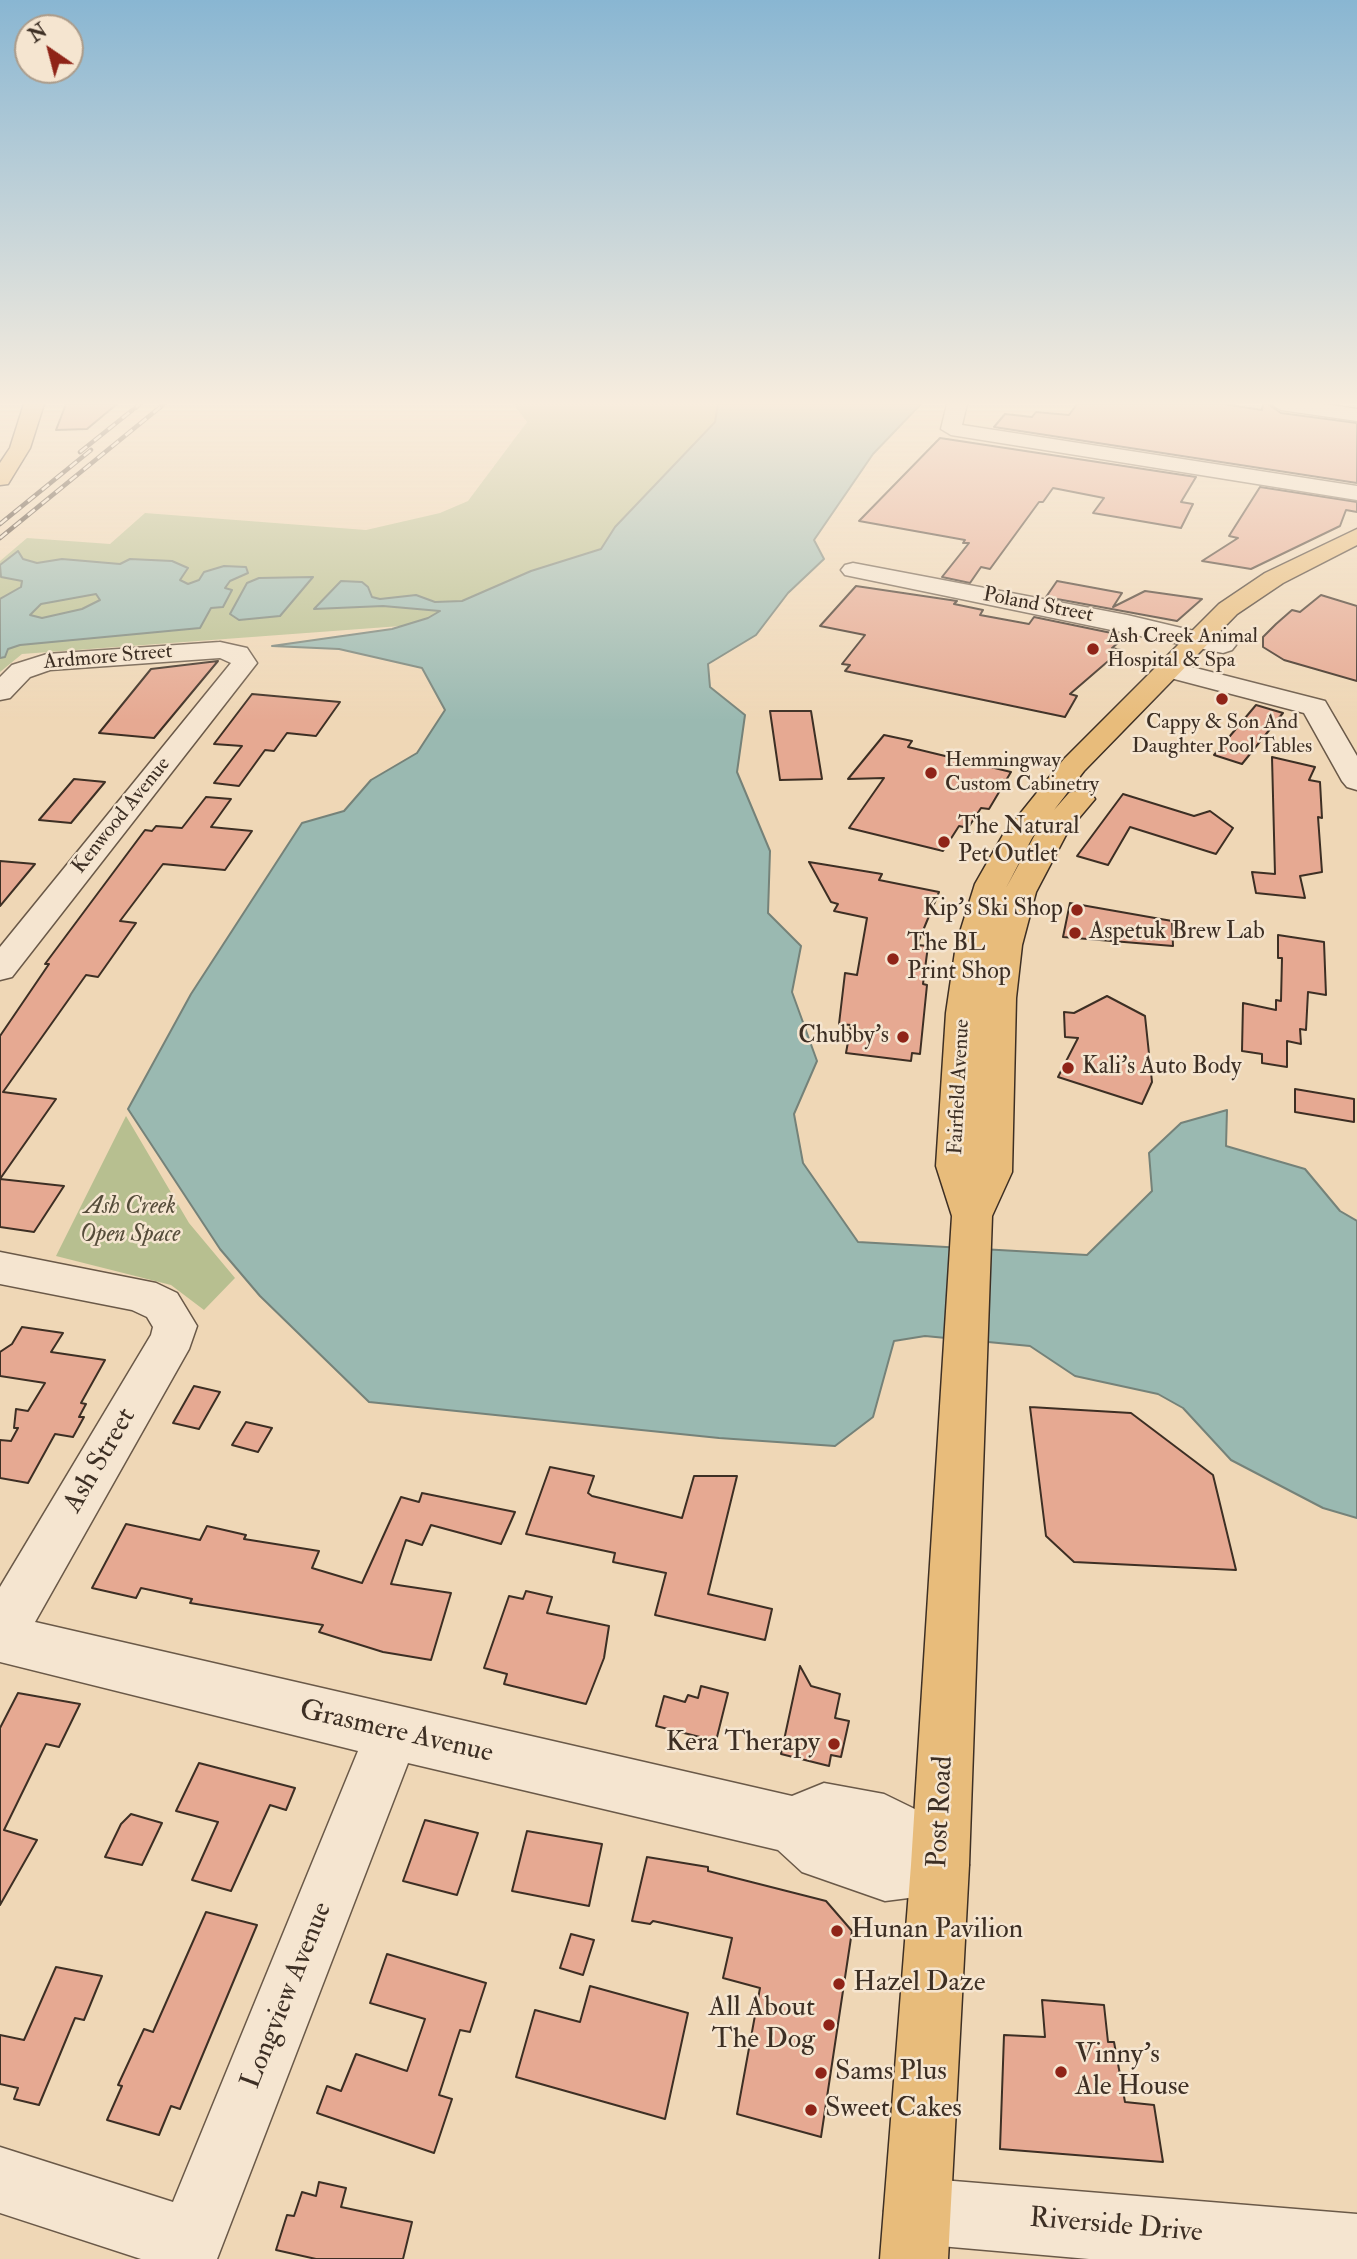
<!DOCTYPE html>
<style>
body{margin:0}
#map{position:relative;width:1357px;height:2259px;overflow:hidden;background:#efd7b6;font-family:"IM FELL Double Pica",serif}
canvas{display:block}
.north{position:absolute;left:14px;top:14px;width:70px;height:70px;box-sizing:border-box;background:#f5e5d0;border:2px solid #ab9c8b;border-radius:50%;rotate:325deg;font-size:19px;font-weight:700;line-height:28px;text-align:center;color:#3d2f24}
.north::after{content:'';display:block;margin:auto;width:24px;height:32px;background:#8f2418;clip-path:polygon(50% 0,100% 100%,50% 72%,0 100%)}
</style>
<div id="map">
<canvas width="1357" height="2259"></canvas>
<div class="north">N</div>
</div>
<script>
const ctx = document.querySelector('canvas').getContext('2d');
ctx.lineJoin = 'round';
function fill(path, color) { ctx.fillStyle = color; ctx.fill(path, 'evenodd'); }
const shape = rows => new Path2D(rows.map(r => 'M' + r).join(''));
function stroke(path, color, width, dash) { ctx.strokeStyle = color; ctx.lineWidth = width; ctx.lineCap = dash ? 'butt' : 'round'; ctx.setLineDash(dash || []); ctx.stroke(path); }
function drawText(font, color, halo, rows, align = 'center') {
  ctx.font = font + ' "IM FELL Double Pica",serif'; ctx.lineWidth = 5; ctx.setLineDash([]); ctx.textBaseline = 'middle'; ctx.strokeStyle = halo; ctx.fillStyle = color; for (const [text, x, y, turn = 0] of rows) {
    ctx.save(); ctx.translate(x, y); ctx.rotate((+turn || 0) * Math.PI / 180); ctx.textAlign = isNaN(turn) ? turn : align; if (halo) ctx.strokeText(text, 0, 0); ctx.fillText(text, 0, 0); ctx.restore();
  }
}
fill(shape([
 [513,404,810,404,646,550,482,620,22,654,0,672,0,561,27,538,110,544,145,513,366,530,440,513,468,501,527,422],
 [126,1116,189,1223,235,1278,204,1310,171,1285,56,1256]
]), '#b7bf90');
const water = shape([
 [718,404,921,404,873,454,814,540,824,559,788,593,756,635,708,664,710,687,745,715,737,772,770,851,768,913,801,946,792,992,817,1061,794,1114,803,1163,858,1242,1087,1255,1152,1191,1149,1153,1181,1123,1227,1110,1226,1146,1305,1169,1340,1211,1357,1221,1357,1518,1323,1508,1231,1460,1183,1408,1158,1394,1075,1376,1030,1346,925,1336,894,1341,873,1417,835,1446,719,1438,369,1402,260,1296,220,1249,128,1109,191,994,302,823,344,811,371,780,417,753,445,710,422,668,339,649,272,646,392,629,428,618,440,611,383,606,314,609,341,581,362,582,368,587,372,597,380,599,416,595,435,602,462,601,531,571,601,549,615,527,715,422,718,404],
 [18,551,23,559,37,563,62,559,120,564,130,559,172,561,188,568,180,580,188,584,199,580,204,572,224,566,246,567,248,573,230,581,225,588,232,590,223,607,211,608,200,628,20,645,8,649,5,657,0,658,0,599,21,587,22,581,1,577,0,565,18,551],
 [96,594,100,600,82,609,42,618,30,615,41,604,96,594],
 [313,577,280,616,239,620,230,614,247,583,259,578,313,577]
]);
fill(water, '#9ab9b1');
stroke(water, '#758279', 2);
const building = shape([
 [66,404,117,404,87,429,56,430,66,404],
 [1077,404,1224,404,1262,410,1263,404,1268,404,1281,413,1357,423,1357,483,994,427,1005,414,1032,417,1036,412,1069,415,1077,404],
 [940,438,1196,477,1181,502,1193,504,1181,528,1093,513,1104,498,1053,488,1043,502,1039,502,990,569,981,567,970,583,942,577,969,543,963,543,965,540,859,521,940,438],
 [1260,487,1357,502,1357,512,1346,510,1340,526,1251,569,1202,561,1238,538,1229,536,1260,487],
 [1057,581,1122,593,1113,607,1145,591,1202,599,1177,621,1046,597,1057,581],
 [856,586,957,601,954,604,983,610,980,615,1029,624,1034,617,1126,636,1112,648,1121,650,1070,694,1077,696,1065,717,845,671,850,665,842,664,865,635,820,626,856,586],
 [1321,595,1357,606,1357,681,1284,660,1263,647,1263,637,1276,624,1292,610,1300,612,1321,595],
 [218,661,154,738,99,733,151,669,218,661],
 [252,694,340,702,316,736,287,733,274,751,265,750,239,786,214,783,242,746,214,744,252,694],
 [1256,705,1283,713,1242,764,1214,755,1256,705],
 [770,711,811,711,822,779,780,780,770,711],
 [884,735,912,741,908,747,1011,772,989,809,981,808,968,828,959,826,943,851,849,828,884,778,848,779,884,735],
 [1272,757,1315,767,1309,780,1320,782,1322,818,1318,817,1322,872,1300,876,1305,898,1256,893,1252,872,1275,874,1272,757],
 [74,779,105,782,71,823,39,820,74,779],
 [1123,794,1194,816,1210,811,1233,828,1216,854,1130,827,1108,865,1077,856,1123,794],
 [206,797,231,799,211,827,252,831,225,870,163,864,120,921,136,923,98,977,86,975,3,1092,56,1099,0,1179,64,1186,34,1232,0,1227,0,1036,49,964,45,964,145,830,152,831,156,826,182,828,206,797],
 [0,861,35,864,0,906,0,861],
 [809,862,882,874,879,880,939,892,917,945,928,946,923,984,927,985,920,1054,912,1053,911,1061,846,1053,851,1025,839,1024,845,973,857,975,867,918,834,911,838,904,831,902,809,862],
 [1070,903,1172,921,1173,946,1063,937,1070,903],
 [1278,935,1324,942,1326,995,1308,992,1306,1030,1300,1029,1301,1044,1287,1041,1287,1067,1262,1063,1262,1054,1242,1051,1243,1003,1276,1010,1276,1000,1281,1001,1282,958,1278,958,1278,935],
 [1107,996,1145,1016,1152,1082,1142,1104,1058,1077,1078,1038,1065,1037,1064,1012,1074,1013,1107,996],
 [1295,1089,1354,1099,1354,1122,1295,1112,1295,1089],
 [22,1327,63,1333,51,1352,105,1360,81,1403,86,1404,79,1417,84,1417,73,1437,55,1434,28,1483,0,1478,0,1440,11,1441,18,1428,14,1428,16,1409,28,1411,45,1383,0,1376,0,1352,12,1344,22,1327],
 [194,1386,220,1392,199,1429,173,1423,194,1386],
 [1030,1407,1131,1413,1213,1475,1236,1570,1074,1562,1046,1536,1030,1407],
 [246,1422,272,1428,258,1452,232,1445,246,1422],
 [550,1467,594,1476,588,1493,592,1496,682,1518,694,1476,737,1476,708,1594,772,1609,765,1640,655,1615,666,1573,613,1562,615,1553,526,1534,550,1467],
 [422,1493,515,1512,501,1544,431,1525,422,1545,406,1540,391,1584,451,1593,431,1660,383,1652,319,1632,323,1625,190,1603,192,1599,141,1588,136,1598,92,1588,126,1524,200,1540,207,1526,246,1535,244,1539,319,1551,312,1568,362,1583,401,1497,419,1502,422,1493],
 [526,1591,552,1597,547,1613,609,1626,604,1658,586,1704,504,1684,507,1674,484,1668,509,1596,523,1599,526,1591],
 [800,1666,811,1686,840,1694,835,1718,849,1721,841,1757,831,1755,829,1766,781,1754,800,1666],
 [701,1686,728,1693,716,1741,656,1726,664,1696,685,1702,688,1695,698,1698,701,1686],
 [18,1693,80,1704,59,1747,46,1744,4,1830,37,1840,0,1905,0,1728,18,1693],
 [199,1763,295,1788,286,1810,270,1805,231,1891,192,1880,218,1822,176,1811,199,1763],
 [131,1814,162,1823,142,1865,105,1857,121,1824,131,1814],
 [425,1820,478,1833,457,1895,403,1881,425,1820],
 [527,1831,602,1844,589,1906,512,1891,527,1831],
 [647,1857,708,1867,708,1871,826,1901,852,1931,821,2137,737,2114,760,1988,723,1978,732,1938,653,1921,650,1924,632,1921,647,1857],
 [206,1912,257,1925,180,2109,171,2106,159,2135,107,2120,122,2086,118,2085,144,2029,153,2032,206,1912],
 [571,1934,594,1940,583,1975,560,1968,571,1934],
 [387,1954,486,1983,470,2032,460,2030,439,2095,452,2099,434,2153,317,2113,327,2086,341,2091,356,2054,407,2071,425,2019,370,2003,387,1954],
 [56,1967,102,1976,84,2020,75,2018,39,2105,14,2099,18,2088,0,2084,0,2035,24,2040,56,1967],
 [590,1986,688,2013,665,2119,516,2077,535,2010,580,2022,590,1986],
 [1042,2000,1104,2005,1108,2042,1114,2042,1125,2102,1154,2105,1163,2162,1000,2149,1004,2035,1045,2037,1042,2000],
 [319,2182,346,2188,341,2207,412,2222,403,2259,316,2259,276,2250,287,2215,294,2216,302,2192,316,2196,319,2182]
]);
fill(building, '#e6a992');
stroke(building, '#3d2f24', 2);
const minor = shape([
 [947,404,967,404,962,425,1357,486,1357,500,951,435,941,429,947,404],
 [1271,404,1324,404,1357,409,1357,421,1281,410,1271,404],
 [853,563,1127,615,1232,640,1236,645,1232,650,1223,653,845,575,841,570,845,565,853,563],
 [220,642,247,648,257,663,12,977,0,980,0,947,231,663,220,658,50,670,30,677,10,698,0,700,0,677,12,665,47,654,220,642],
 [1168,661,1325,701,1357,756,1357,790,1347,787,1342,781,1304,713,1159,675,1155,669,1159,663,1168,661],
 [0,1252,156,1283,177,1293,197,1326,189,1349,35,1622,792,1796,824,1783,884,1794,925,1814,960,1845,969,1865,960,1885,940,1894,885,1901,802,1872,778,1850,408,1763,217,2259,141,2259,0,2213,0,2147,173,2202,358,1751,0,1662,0,1587,151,1335,153,1327,147,1317,132,1310,0,1284,0,1252],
 [917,2178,1357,2214,1357,2259,1089,2259,917,2244,893,2235,884,2211,893,2187,917,2178]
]);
const major = shape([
 [24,404,44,404,30,448,8,484,0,485,0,463,10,448,24,404],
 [1357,529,1357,545,1283,583,1237,614,1084,771,1054,810,1069,793,1080,790,1091,793,1095,799,1068,831,1036,892,1022,945,1016,998,1012,1172,992,1216,969,1865,948,2259,880,2259,911,1865,952,1216,936,1166,946,1013,956,945,975,884,1003,835,1064,759,1219,604,1265,573,1357,529],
 [1037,831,1006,888,1032,838,1037,831]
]);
stroke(minor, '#6a5948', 3);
stroke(major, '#3d2f24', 3);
fill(minor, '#f5e5d0');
fill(major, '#e8bc7b');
const rail = shape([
 [80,452,140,404],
 [0,524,91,450],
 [0,538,164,404]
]);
stroke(rail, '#3d2f24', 4.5);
stroke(rail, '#f5e5d0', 2.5, [9]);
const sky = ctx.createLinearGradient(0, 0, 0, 721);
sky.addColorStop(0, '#89b6d2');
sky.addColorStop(0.56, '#f8edde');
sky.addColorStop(1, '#f8edde00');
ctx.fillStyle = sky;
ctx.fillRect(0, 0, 1357, 721);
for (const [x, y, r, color] of [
 [1093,649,7,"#8f2418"],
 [1222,699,7,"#8f2418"],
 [931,773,7,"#8f2418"],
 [944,842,7,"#8f2418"],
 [1077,910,7,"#8f2418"],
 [1075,933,7,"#8f2418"],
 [893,959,7,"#8f2418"],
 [903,1037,7,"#8f2418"],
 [1068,1068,7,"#8f2418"],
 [834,1744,7,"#8f2418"],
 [837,1931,7,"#8f2418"],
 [839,1984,7,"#8f2418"],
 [829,2025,7,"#8f2418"],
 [1061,2072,7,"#8f2418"],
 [821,2073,7,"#8f2418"],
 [811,2110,7,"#8f2418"]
]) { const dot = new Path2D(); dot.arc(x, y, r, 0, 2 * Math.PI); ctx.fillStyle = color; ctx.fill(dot); stroke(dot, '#f5e5d0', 2.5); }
drawText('21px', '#3d2f24', '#f5e5d0', [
 ["Poland Street",1038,606,11],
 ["Ardmore Street",108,658,-5],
 ["Kenwood Avenue",122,816,-51],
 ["Fairfield Avenue",960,1087,-87]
]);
drawText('21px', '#3d2f24', '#f5e5d0', [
 ["Ash Creek Animal",1107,637],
 ["Hospital & Spa",1107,661],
 ["Cappy & Son And",1222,723,"center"],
 ["Daughter Pool Tables",1222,747,"center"],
 ["Hemmingway",945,761],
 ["Custom Cabinetry",945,785]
], 'left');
drawText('24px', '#3d2f24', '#f5e5d0', [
 ["The Natural",958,828],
 ["Pet Outlet",958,856],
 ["Kip's Ski Shop",1063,910,"right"],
 ["Aspetuk Brew Lab",1089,933],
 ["The BL",907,945],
 ["Print Shop",907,973],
 ["Chubby's",889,1037,"right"],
 ["Kali's Auto Body",1082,1068]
], 'left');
drawText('italic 24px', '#554c3a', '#f5e5d0', [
 ["Ash Creek",130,1208],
 ["Open Space",130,1236]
]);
drawText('28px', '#3d2f24', '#f5e5d0', [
 ["Ash Street",101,1461,-60],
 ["Grasmere Avenue",396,1733,13],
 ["Post Road",942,1812,-87],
 ["Longview Avenue",288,1996,-68],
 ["Riverside Drive",1116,2227,5]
]);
drawText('28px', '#3d2f24', '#f5e5d0', [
 ["Kera Therapy",820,1744,"right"],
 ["Hunan Pavilion",851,1931],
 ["Hazel Daze",853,1984],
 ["All About",815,2009,"right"],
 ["The Dog",815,2041,"right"],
 ["Vinny's",1075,2056],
 ["Ale House",1075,2088],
 ["Sams Plus",835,2073],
 ["Sweet Cakes",825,2110]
], 'left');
</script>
